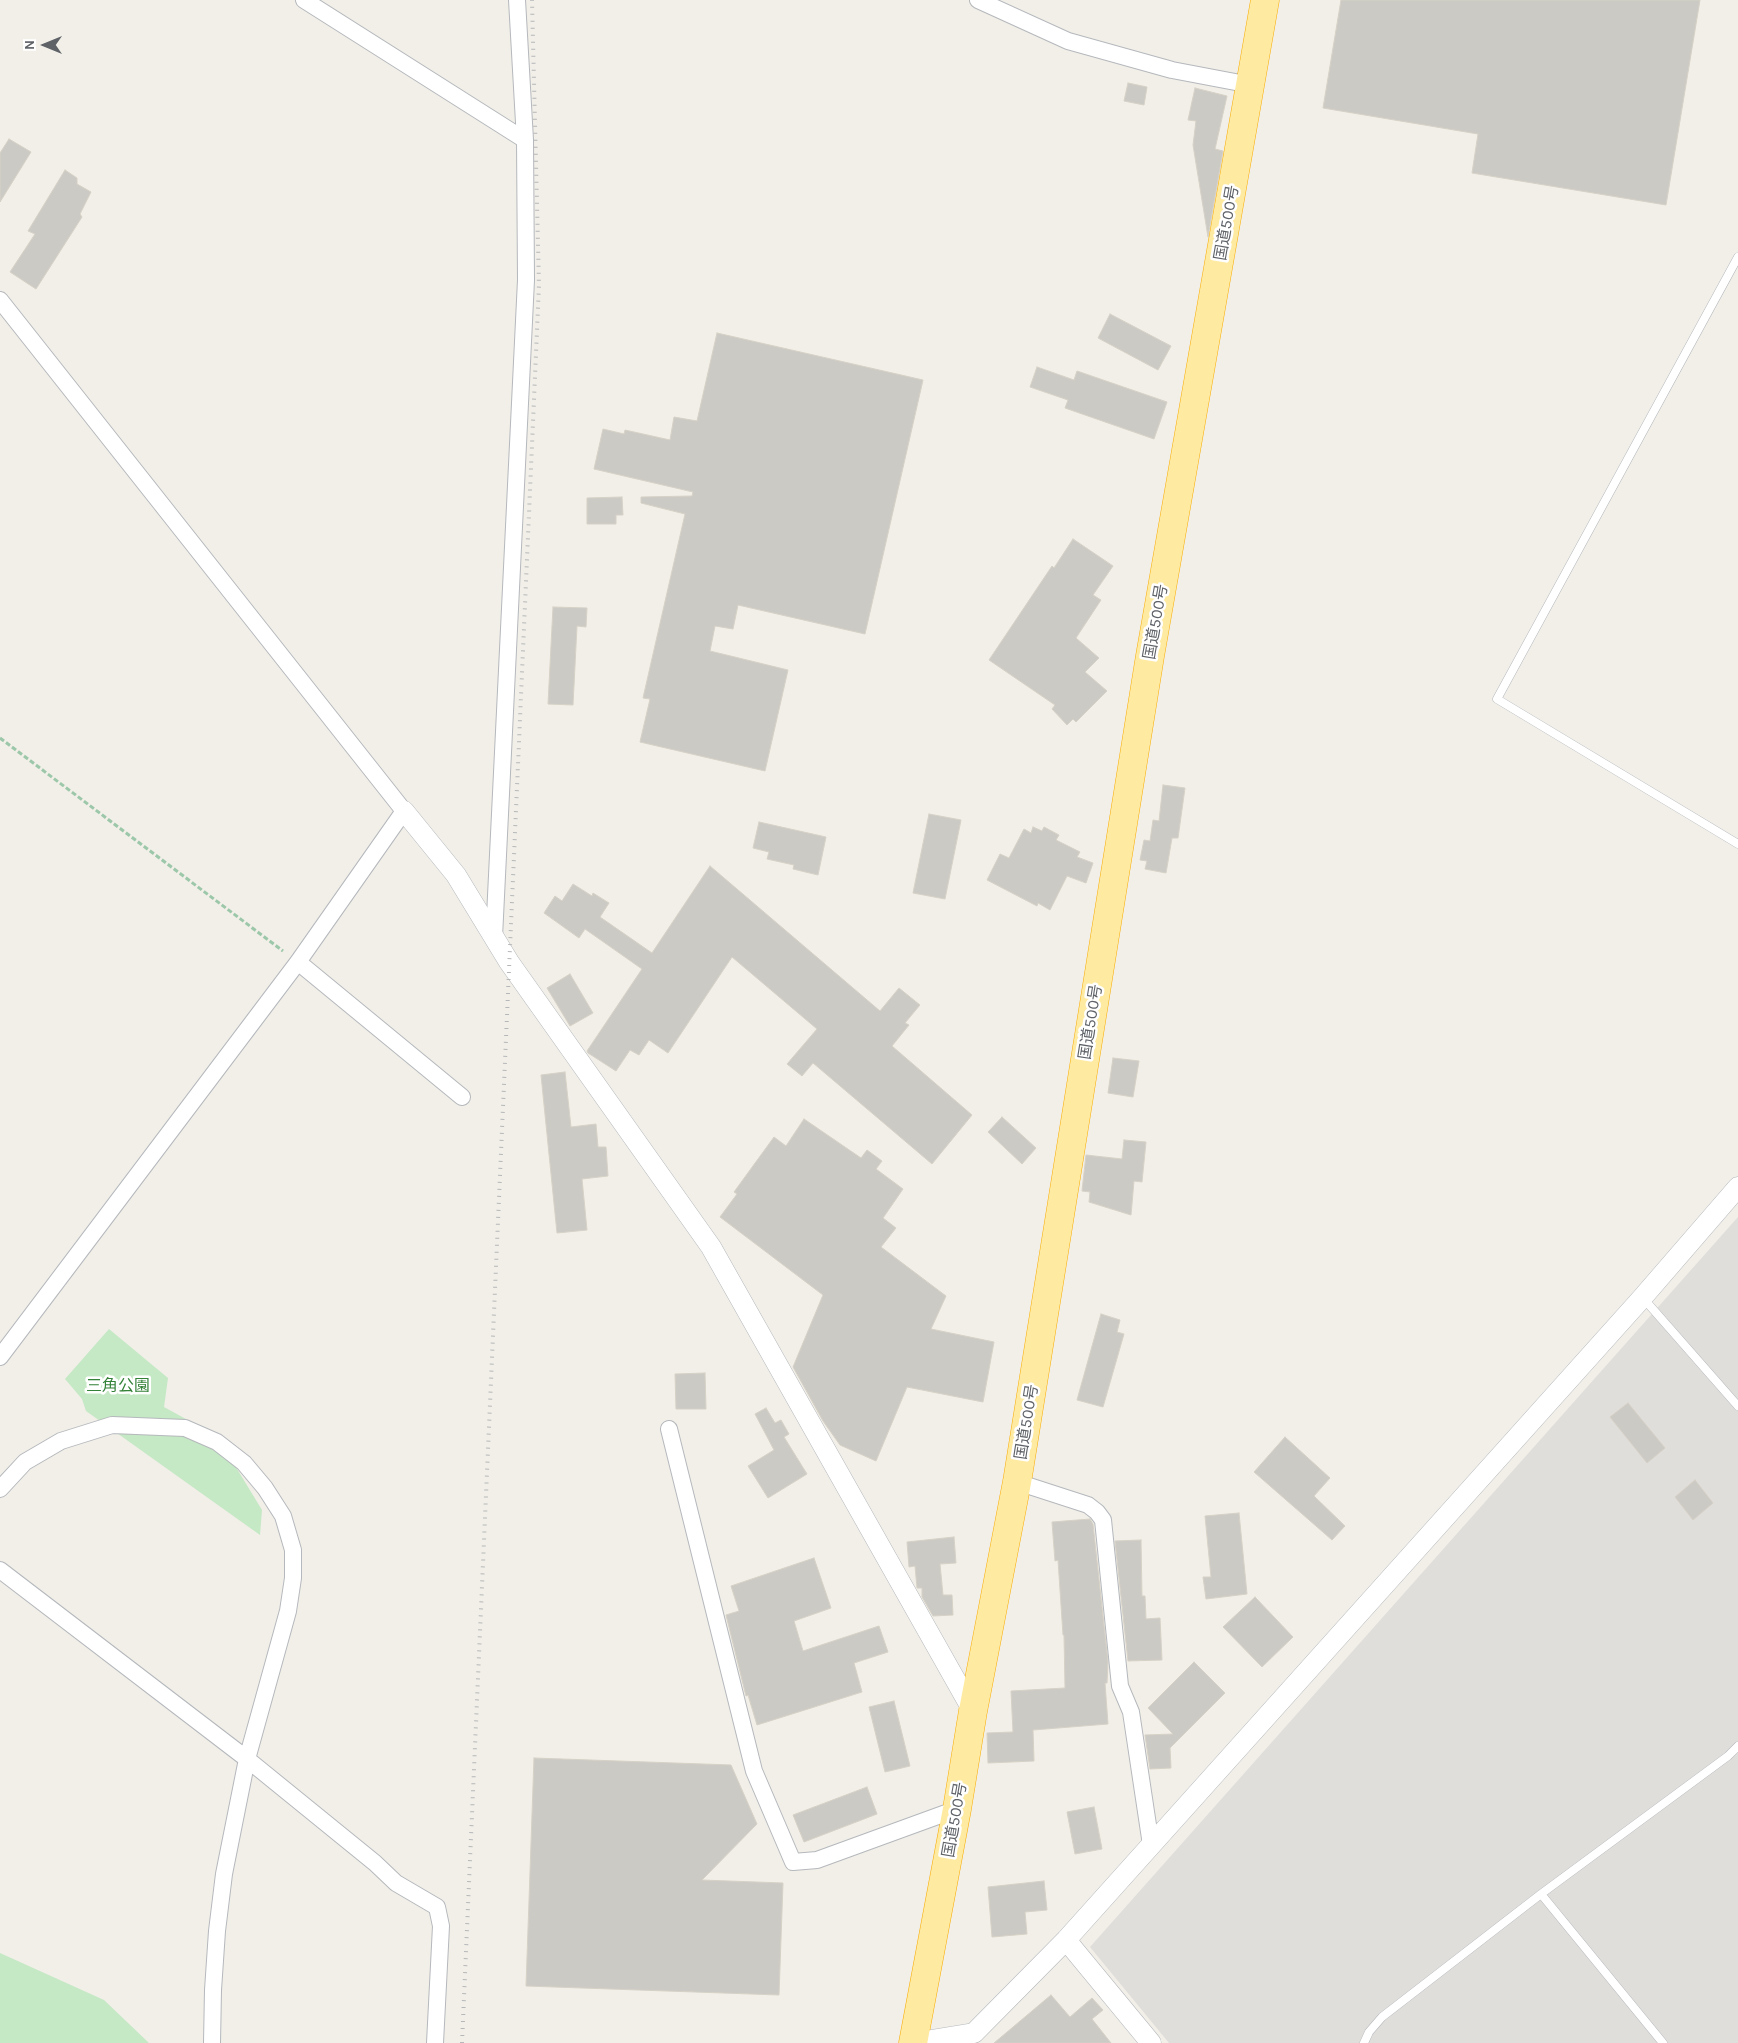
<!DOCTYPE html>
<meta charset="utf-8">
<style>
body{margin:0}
#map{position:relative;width:1738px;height:2043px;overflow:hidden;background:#f1efe8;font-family:Karla,sans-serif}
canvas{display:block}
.north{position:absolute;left:20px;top:20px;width:50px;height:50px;-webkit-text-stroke:4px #fff;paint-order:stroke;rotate:270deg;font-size:14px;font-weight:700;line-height:20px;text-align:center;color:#5f6368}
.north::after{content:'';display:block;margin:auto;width:18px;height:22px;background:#5f6368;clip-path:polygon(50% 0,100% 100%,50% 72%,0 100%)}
</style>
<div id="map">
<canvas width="1738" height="2043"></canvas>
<div class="north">N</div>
</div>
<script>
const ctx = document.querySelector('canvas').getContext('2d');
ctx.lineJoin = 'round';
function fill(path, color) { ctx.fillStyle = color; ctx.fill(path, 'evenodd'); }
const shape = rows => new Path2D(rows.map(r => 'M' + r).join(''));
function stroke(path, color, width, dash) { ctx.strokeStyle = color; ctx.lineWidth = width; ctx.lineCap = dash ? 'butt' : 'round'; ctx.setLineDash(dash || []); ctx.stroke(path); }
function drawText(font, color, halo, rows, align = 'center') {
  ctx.font = font + ' Karla,"Noto Sans JP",sans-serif'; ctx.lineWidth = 5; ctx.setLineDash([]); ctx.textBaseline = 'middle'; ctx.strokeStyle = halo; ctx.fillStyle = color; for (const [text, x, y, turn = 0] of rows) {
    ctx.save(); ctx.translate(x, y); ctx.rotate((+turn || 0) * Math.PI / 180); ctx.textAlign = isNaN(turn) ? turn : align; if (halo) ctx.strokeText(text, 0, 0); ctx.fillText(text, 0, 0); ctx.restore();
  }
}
fill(shape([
 [1738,1217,1738,2043,1169,2043,1090,1947]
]), '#e0deda');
fill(shape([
 [109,1329,168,1378,164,1407,195,1424,231,1459,262,1510,260,1535,86,1411,82,1399,65,1379],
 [0,1953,104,2000,149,2043,0,2043]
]), '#c5e8c5');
const building = shape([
 [1341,0,1700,0,1666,205,1472,173,1478,134,1323,108,1341,0],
 [1128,83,1147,87,1144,105,1124,101,1128,83],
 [1195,88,1227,96,1215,149,1223,151,1208,237,1193,145,1196,121,1188,120,1195,88],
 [9,139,31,152,0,202,0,153,9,139],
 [65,170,77,178,77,184,91,192,80,214,82,217,36,289,10,272,35,234,28,231,65,170],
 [1110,314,1171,346,1158,370,1098,338,1110,314],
 [717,333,923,380,865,634,738,605,733,629,715,626,710,651,788,670,765,771,640,742,650,699,643,698,685,514,641,503,641,497,692,496,693,492,594,469,603,429,624,434,625,430,670,440,674,417,697,421,717,333],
 [1037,367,1074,380,1077,371,1167,402,1154,439,1065,408,1068,400,1030,387,1037,367],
 [622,497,623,515,616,515,616,524,587,524,587,498,622,497],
 [1073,539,1113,566,1093,595,1101,600,1076,638,1099,658,1085,672,1107,691,1076,722,1073,719,1067,725,1052,709,1055,705,989,660,1052,566,1054,568,1073,539],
 [553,607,587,608,586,627,577,626,573,705,548,704,553,607],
 [1163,785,1185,788,1178,838,1172,838,1166,873,1145,869,1147,861,1140,860,1144,840,1150,841,1153,820,1159,821,1163,785],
 [929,814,961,820,945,899,913,893,929,814],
 [759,822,826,837,818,875,793,869,794,865,767,859,769,852,753,848,759,822],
 [1033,827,1042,831,1044,827,1059,835,1056,840,1080,852,1077,857,1093,863,1086,883,1067,876,1050,910,1038,903,1037,906,987,880,1000,854,1009,858,1024,829,1031,833,1033,827],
 [710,866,880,1011,899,988,920,1005,905,1023,909,1025,892,1046,972,1115,932,1164,813,1063,802,1076,787,1064,817,1029,732,957,668,1053,649,1040,639,1055,630,1050,616,1071,588,1053,587,1051,642,969,585,929,579,938,544,913,555,896,562,901,573,884,592,896,593,893,609,903,600,917,652,953,710,866],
 [570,974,593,1013,570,1026,547,988,570,974],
 [1113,1058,1139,1061,1133,1097,1108,1093,1113,1058],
 [565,1072,571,1127,596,1124,598,1147,606,1147,608,1176,582,1179,587,1230,557,1233,541,1075,565,1072],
 [1002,1117,1036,1148,1022,1164,988,1132,1002,1117],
 [804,1119,861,1158,867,1150,882,1161,876,1169,903,1189,883,1218,896,1228,881,1247,946,1296,931,1329,994,1342,983,1402,907,1387,876,1461,840,1445,823,1421,793,1367,823,1295,720,1217,737,1194,734,1192,774,1137,786,1146,804,1119],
 [1124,1140,1146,1142,1142,1182,1134,1181,1131,1215,1089,1202,1090,1192,1082,1191,1086,1155,1122,1159,1124,1140],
 [1101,1314,1120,1320,1117,1332,1124,1334,1103,1407,1077,1400,1101,1314],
 [705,1373,706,1409,676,1409,675,1374,705,1373],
 [1628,1403,1665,1448,1647,1463,1610,1417,1628,1403],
 [766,1408,775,1423,781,1420,789,1434,784,1437,807,1474,768,1498,748,1466,774,1450,755,1414,766,1408],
 [1285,1437,1330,1478,1314,1496,1345,1526,1332,1540,1254,1472,1285,1437],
 [1695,1480,1713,1503,1693,1520,1675,1497,1695,1480],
 [1239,1513,1247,1594,1206,1599,1203,1577,1211,1577,1205,1516,1239,1513],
 [1090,1519,1093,1524,1108,1662,1107,1683,1105,1683,1108,1724,1033,1730,1034,1761,988,1763,987,1733,1013,1732,1011,1691,1065,1688,1064,1635,1063,1635,1058,1560,1055,1561,1052,1522,1090,1519],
 [954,1537,956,1563,940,1564,943,1595,952,1595,953,1615,933,1616,922,1597,922,1588,917,1588,915,1566,909,1567,907,1542,954,1537],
 [1141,1540,1142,1596,1145,1596,1146,1619,1160,1618,1162,1660,1128,1661,1115,1541,1141,1540],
 [814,1558,831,1608,794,1621,803,1651,879,1626,888,1652,854,1663,862,1692,757,1725,748,1695,746,1696,726,1615,739,1611,731,1586,814,1558],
 [1255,1597,1293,1637,1262,1667,1223,1627,1255,1597],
 [1194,1662,1225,1693,1170,1748,1171,1768,1150,1769,1145,1735,1173,1734,1148,1708,1194,1662],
 [894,1701,910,1766,885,1772,869,1707,894,1701],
 [534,1758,731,1765,757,1824,702,1880,783,1883,779,1995,526,1986,534,1758],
 [867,1787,877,1814,804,1842,793,1815,867,1787],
 [1094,1807,1102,1849,1075,1854,1067,1812,1094,1807],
 [1044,1881,1047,1910,1025,1912,1027,1934,992,1937,988,1887,1044,1881],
 [1051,1995,1070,2017,1092,1998,1103,2010,1092,2019,1111,2043,994,2043,1051,1995]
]);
fill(building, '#cccac5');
stroke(building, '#d6d1c6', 1);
const service = shape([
 [1738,257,1497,699,1738,844],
 [1644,1299,1738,1406],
 [1364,2043,1369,2032,1382,2017,1541,1894],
 [1663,2043,1541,1894,1728,1756,1738,1746]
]);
const minor = shape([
 [304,0,525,140],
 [978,0,1068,41,1172,70,1251,85],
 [0,300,404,811,298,962,0,1357],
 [494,937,526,280,525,140,517,0],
 [298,962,462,1097],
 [669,1429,754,1771,793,1862,817,1860,957,1809],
 [1017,1482,1088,1505,1097,1512,1103,1520,1120,1686,1131,1712,1151,1845],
 [0,1489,25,1462,61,1441,112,1425,185,1428,217,1442,244,1463,265,1488,283,1516,293,1550,293,1578,288,1611,247,1759,224,1874,217,1931,213,1990,212,2043],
 [0,1570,247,1759,375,1863,396,1883,437,1907,441,1926,435,2043]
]);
const tertiary = shape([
 [404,811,456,875,509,962,711,1247,973,1711],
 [1066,1940,1151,2043],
 [913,2043,974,2033,1066,1940,1642,1298,1738,1187]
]);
const trunk = shape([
 [913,2043,957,1809,973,1711,1017,1482,1150,656,1265,0]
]);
stroke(service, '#b5b8bc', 9);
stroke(minor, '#b5b8bc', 18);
stroke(tertiary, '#b5b8bc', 21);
stroke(trunk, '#f9ab00', 29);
stroke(shape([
 [0,738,283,951]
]), '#9cc7a9', 3, [5, 2.5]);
stroke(service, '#fff', 8);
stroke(minor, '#fff', 16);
stroke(tertiary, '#fff', 20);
stroke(trunk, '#feeaa1', 28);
stroke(shape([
 [462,2043,539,285,532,0]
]), '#b6b7b8', 4, [1, 6]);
drawText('16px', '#5f6368', '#fff', [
 ["国道500号",1227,223,-80],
 ["国道500号",1156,622,-80],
 ["国道500号",1091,1022,-81],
 ["国道500号",1027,1422,-81],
 ["国道500号",955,1820,-80]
]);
drawText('16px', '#348238', '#fff', [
 ["三角公園",118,1386]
]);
</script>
